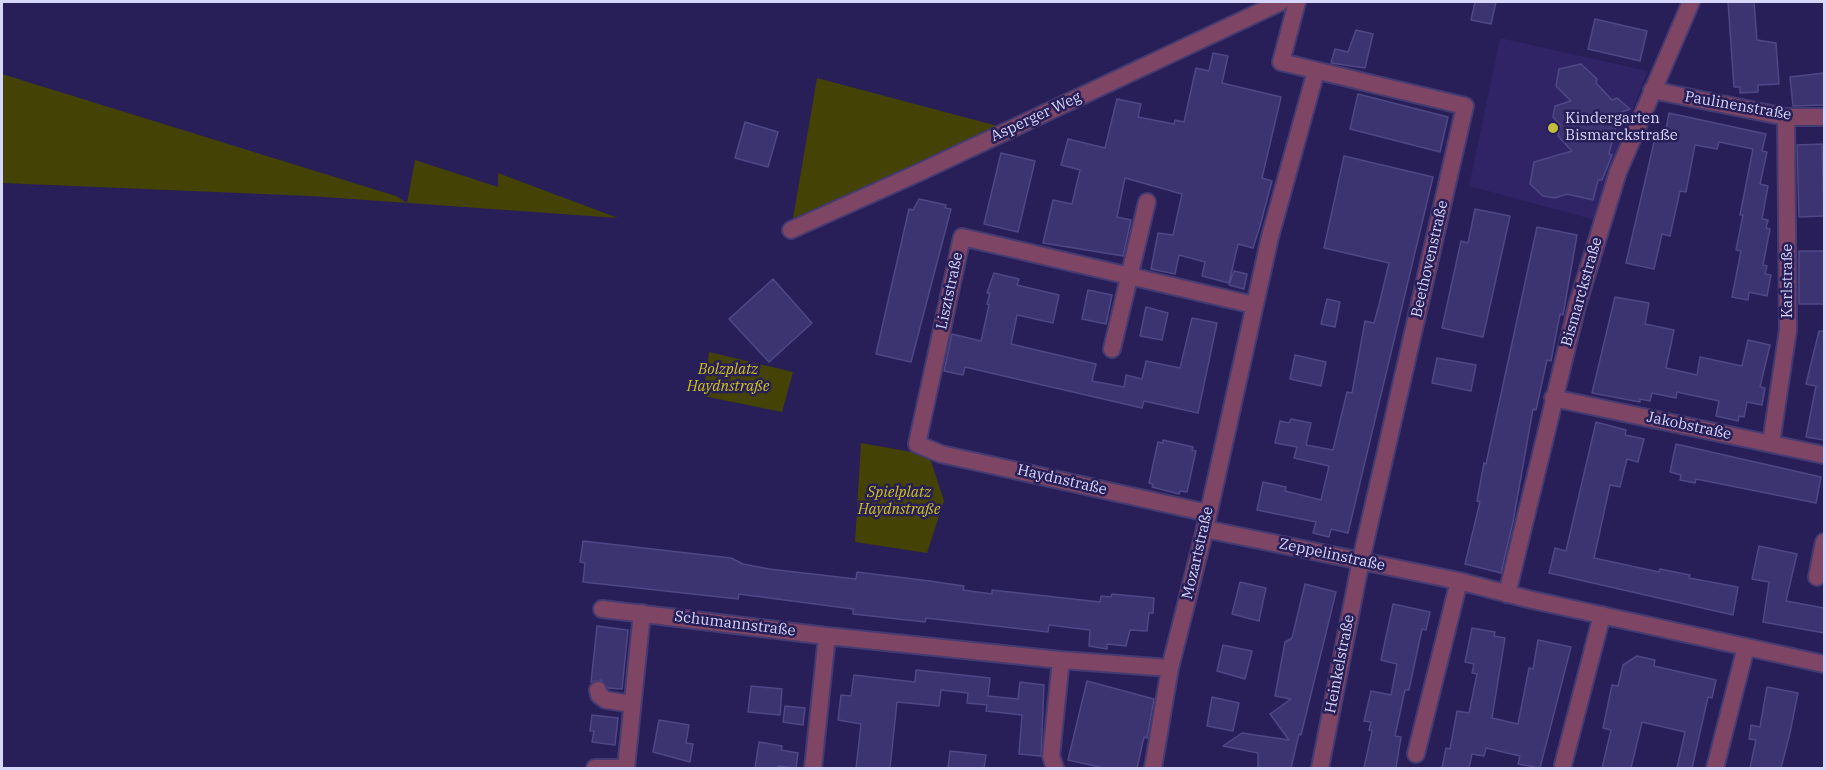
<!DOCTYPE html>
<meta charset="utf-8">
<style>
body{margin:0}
#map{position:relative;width:1826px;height:770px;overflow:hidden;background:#281e58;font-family:"IBM Plex Serif",serif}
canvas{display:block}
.frame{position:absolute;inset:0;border:3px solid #d7d6fb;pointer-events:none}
</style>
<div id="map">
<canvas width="1826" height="770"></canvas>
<div class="frame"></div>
</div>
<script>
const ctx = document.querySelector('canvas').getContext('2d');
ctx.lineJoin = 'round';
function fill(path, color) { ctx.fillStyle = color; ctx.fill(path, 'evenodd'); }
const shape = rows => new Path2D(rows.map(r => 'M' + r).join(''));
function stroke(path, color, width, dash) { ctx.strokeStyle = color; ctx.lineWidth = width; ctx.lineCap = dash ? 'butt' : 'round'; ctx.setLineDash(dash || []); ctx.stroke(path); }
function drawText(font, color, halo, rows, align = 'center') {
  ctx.font = font + ' "IBM Plex Serif",serif'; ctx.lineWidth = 5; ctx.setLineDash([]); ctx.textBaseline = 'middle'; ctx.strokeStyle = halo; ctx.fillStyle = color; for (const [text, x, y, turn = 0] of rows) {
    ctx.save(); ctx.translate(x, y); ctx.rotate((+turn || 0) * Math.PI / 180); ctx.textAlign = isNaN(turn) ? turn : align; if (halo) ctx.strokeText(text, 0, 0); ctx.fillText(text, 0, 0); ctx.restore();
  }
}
fill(shape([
 [1500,38,1648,71,1603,185,1595,220,1469,186]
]), '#302466');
fill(shape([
 [2,74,396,196,407,203,415,160,498,187,498,173,618,218,310,196,2,183],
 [817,78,1009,129,791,230],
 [709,352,793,372,782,412,703,396],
 [861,443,929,455,944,501,927,553,855,542]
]), '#454205');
const building = shape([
 [1475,2,1496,2,1491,24,1471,20,1475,2],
 [1728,2,1754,2,1757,40,1776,43,1779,84,1758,85,1758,92,1740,93,1740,87,1734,87,1728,2],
 [1595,19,1647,31,1640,61,1588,49,1595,19],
 [1356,30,1373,34,1365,68,1331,63,1335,49,1348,52,1356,30],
 [1213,53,1228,56,1222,83,1281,97,1262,178,1272,181,1260,226,1253,248,1238,244,1229,283,1202,276,1205,262,1179,255,1175,274,1151,269,1158,233,1173,235,1182,194,1125,178,1117,217,1131,220,1123,256,1043,243,1053,200,1072,204,1080,170,1061,165,1068,139,1105,148,1117,99,1141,104,1138,117,1174,124,1175,120,1184,122,1196,68,1209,71,1213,53],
 [1581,64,1597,79,1596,83,1612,100,1617,98,1630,109,1619,113,1609,154,1612,155,1602,180,1598,180,1593,200,1567,194,1555,198,1543,196,1530,184,1534,162,1572,151,1558,136,1560,125,1553,117,1555,106,1571,101,1556,86,1559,69,1581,64],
 [1824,73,1824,105,1793,106,1790,77,1824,73],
 [1358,94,1448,117,1440,152,1350,129,1358,94],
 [1669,113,1766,134,1762,151,1767,152,1760,184,1768,186,1762,219,1768,220,1766,228,1770,229,1763,265,1767,266,1765,274,1771,275,1767,296,1749,292,1748,300,1732,297,1741,251,1736,250,1743,215,1740,215,1753,149,1719,142,1717,149,1695,145,1686,192,1680,191,1670,236,1662,234,1654,269,1626,263,1655,138,1664,140,1669,113],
 [745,122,778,132,768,167,735,158,745,122],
 [1822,144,1824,216,1799,217,1797,145,1822,144],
 [1001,153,1035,161,1018,232,984,224,1001,153],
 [1344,156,1433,177,1348,533,1331,529,1329,537,1313,533,1316,522,1257,510,1263,482,1286,487,1285,491,1321,500,1329,466,1294,458,1297,447,1275,443,1280,421,1289,423,1291,419,1311,423,1306,445,1333,450,1347,392,1352,393,1365,321,1374,323,1379,305,1389,263,1324,248,1344,156],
 [919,199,946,205,945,208,951,209,911,362,876,354,909,209,913,210,919,199],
 [1475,209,1510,216,1483,337,1442,328,1461,241,1468,243,1475,209],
 [1537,227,1577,235,1563,315,1560,314,1551,361,1547,360,1536,410,1533,409,1513,522,1501,573,1465,564,1480,502,1477,501,1484,463,1486,464,1537,227],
 [1799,251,1824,251,1824,304,1799,304,1799,251],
 [1234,271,1247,274,1244,289,1229,285,1234,271],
 [994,273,1019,279,1017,285,1059,295,1053,323,1017,315,1011,344,1096,364,1092,381,1124,387,1126,375,1142,379,1146,361,1180,368,1192,318,1217,323,1198,413,1144,401,1142,408,965,367,963,375,944,371,952,334,981,341,989,305,987,304,990,293,987,293,994,273],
 [773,279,812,323,769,362,729,319,773,279],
 [1088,290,1112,295,1106,324,1082,319,1088,290],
 [1615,297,1649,303,1645,324,1674,330,1666,368,1697,375,1700,357,1742,366,1748,340,1770,345,1760,387,1765,388,1762,405,1747,402,1744,417,1739,416,1738,421,1716,416,1719,401,1677,392,1676,398,1652,393,1650,401,1640,399,1640,402,1592,393,1615,297],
 [1327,299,1340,302,1335,327,1321,324,1327,299],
 [1146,307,1168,313,1162,340,1140,336,1146,307],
 [1819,331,1824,331,1824,440,1806,437,1816,386,1806,384,1819,331],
 [1295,355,1326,362,1321,386,1290,379,1295,355],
 [1437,358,1476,365,1471,391,1432,383,1437,358],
 [1596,422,1626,430,1625,435,1644,439,1638,462,1627,459,1620,487,1610,485,1594,558,1659,572,1660,569,1690,575,1689,578,1738,587,1733,615,1549,573,1555,548,1566,551,1596,422],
 [1163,440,1193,447,1192,450,1196,451,1187,492,1180,491,1179,494,1152,487,1153,484,1149,483,1158,442,1163,443,1163,440],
 [1676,444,1821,477,1816,503,1696,479,1695,483,1680,480,1681,475,1670,472,1676,444],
 [583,541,731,558,743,564,769,569,856,579,857,572,930,581,964,586,963,590,992,594,992,590,1100,602,1101,596,1111,597,1112,594,1154,598,1153,613,1149,613,1147,631,1130,630,1126,646,1107,644,1107,649,1089,646,1090,630,1049,625,1048,632,926,618,925,622,853,614,853,609,739,594,738,599,583,582,585,563,580,562,583,541],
 [1759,546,1797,554,1786,601,1824,608,1824,633,1763,622,1769,582,1752,579,1759,546],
 [1240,582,1266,588,1259,621,1232,614,1240,582],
 [1305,584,1336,592,1301,735,1299,734,1291,768,1258,768,1258,753,1223,746,1242,733,1289,740,1270,714,1291,699,1275,696,1285,642,1292,638,1305,584],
 [1393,604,1430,612,1426,630,1422,629,1409,690,1405,690,1395,736,1401,737,1396,768,1364,768,1372,731,1369,730,1371,722,1364,721,1371,691,1391,695,1397,664,1381,660,1393,604],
 [597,626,628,630,622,689,608,688,601,680,591,682,597,626],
 [1472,628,1495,632,1494,636,1505,638,1492,718,1518,724,1529,668,1533,669,1538,640,1571,647,1540,768,1518,764,1520,756,1486,748,1484,756,1472,754,1469,768,1442,768,1446,748,1450,749,1457,711,1469,713,1477,674,1472,673,1474,664,1465,662,1472,628],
 [1223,645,1252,651,1245,679,1217,671,1223,645],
 [1637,656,1655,660,1654,666,1716,680,1712,698,1708,697,1692,768,1677,768,1685,732,1642,722,1631,768,1602,768,1611,730,1603,728,1612,685,1618,686,1623,665,1637,656],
 [916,670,990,678,988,696,1018,699,1020,682,1044,685,1041,756,1019,754,1022,715,986,711,987,705,967,703,968,693,941,690,939,706,897,702,890,768,856,768,861,724,838,720,841,695,851,696,854,675,915,682,916,670],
 [1087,681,1154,699,1147,738,1144,737,1137,768,1104,768,1068,760,1087,681],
 [751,686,782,689,780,715,748,712,751,686],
 [1767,687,1798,693,1790,733,1781,768,1750,768,1756,740,1749,739,1751,725,1760,727,1767,687],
 [1212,697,1239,703,1233,731,1207,726,1212,697],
 [785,706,805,708,803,725,783,722,785,706],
 [592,715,618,718,615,745,592,742,594,731,590,731,592,715],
 [659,720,689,725,686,743,693,744,690,762,653,752,659,720],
 [759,742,782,746,781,750,798,753,796,768,778,766,778,768,755,768,759,742],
 [950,751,986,755,984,768,948,768,950,751]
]);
fill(building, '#3c3471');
stroke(building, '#4f4886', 1.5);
const minor = shape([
 [1297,2,1281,62,1465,106,1361,560,1320,768],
 [1652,90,1786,117,1824,117],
 [791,230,918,173,1281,2],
 [1112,349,1147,202],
 [1553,398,1824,455],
 [1771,443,1788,330,1786,117],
 [1208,513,941,454,917,444,962,237,1254,305],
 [1205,529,1459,581,1528,599,1824,664],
 [1817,577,1824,542],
 [1507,594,1577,306,1618,172,1691,2],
 [602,609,827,636],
 [598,690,599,695,606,700,631,704],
 [1416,754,1459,581],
 [1563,765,1602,615],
 [595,768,622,768],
 [626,768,642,613],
 [813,768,827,636,1061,660,1170,668,1205,529,1270,237,1316,71],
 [1055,768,1051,756,1061,660],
 [1153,768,1170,668],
 [1715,768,1746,647]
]);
stroke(minor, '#443b72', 20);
stroke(minor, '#7e4565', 16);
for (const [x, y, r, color] of [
 [1553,128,6,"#c3bd3e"]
]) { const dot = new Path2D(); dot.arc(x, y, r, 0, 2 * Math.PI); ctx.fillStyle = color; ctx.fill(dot); stroke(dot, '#281e58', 2); }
drawText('15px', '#d7d6fb', '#281e58', [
 ["Paulinenstraße",1738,106,10],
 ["Asperger Weg",1036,117,-25],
 ["Beethovenstraße",1430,259,-77],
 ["Karlstraße",1788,281,-90],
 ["Lisztstraße",950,291,-78],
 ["Bismarckstraße",1582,292,-74],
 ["Jakobstraße",1689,426,12],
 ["Haydnstraße",1062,480,13],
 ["Mozartstraße",1198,553,-77],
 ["Zeppelinstraße",1332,555,12],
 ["Schumannstraße",735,624,7],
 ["Heinkelstraße",1340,664,-79]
]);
drawText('15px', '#d7d6fb', '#281e58', [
 ["Kindergarten",1565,119],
 ["Bismarckstraße",1565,136]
], 'left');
drawText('italic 15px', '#cec515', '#281e58', [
 ["Bolzplatz",728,370],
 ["Haydnstraße",728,387],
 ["Spielplatz",899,493],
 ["Haydnstraße",899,510]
]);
</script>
